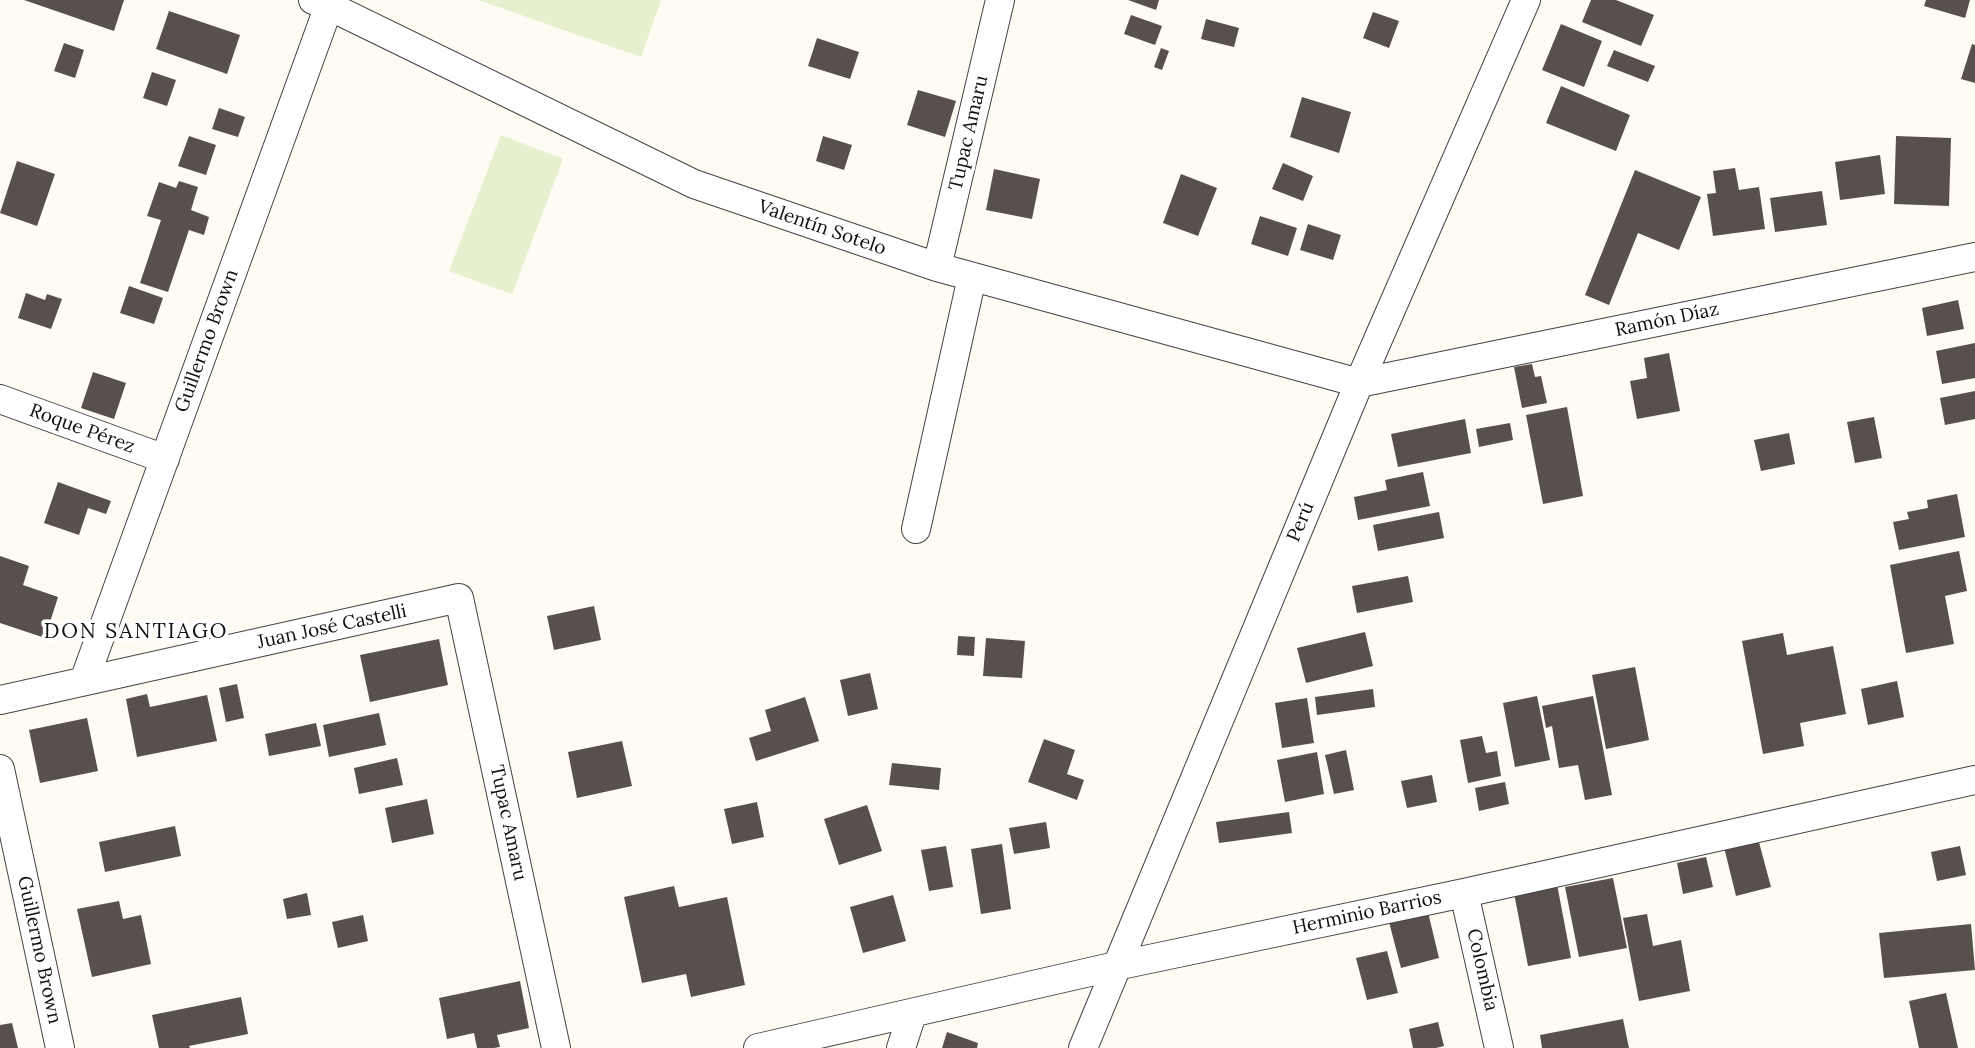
<!DOCTYPE html>
<meta charset="utf-8">
<style>
body{margin:0}
canvas{display:block;background:#fefbf3}
</style>
<canvas width="1975" height="1048"></canvas>
<script>
const ctx = document.querySelector('canvas').getContext('2d');
ctx.lineJoin = 'round';
function fill(path, color) { ctx.fillStyle = color; ctx.fill(path, 'evenodd'); }
const shape = rows => new Path2D(rows.map(r => 'M' + r).join(''));
function stroke(path, color, width, dash) { ctx.strokeStyle = color; ctx.lineWidth = width; ctx.lineCap = dash ? 'butt' : 'round'; ctx.setLineDash(dash || []); ctx.stroke(path); }
function drawText(font, color, halo, rows, align = 'center') {
  ctx.font = font + ' Lora,serif'; ctx.lineWidth = 7; ctx.setLineDash([]); ctx.textBaseline = 'middle'; ctx.strokeStyle = halo; ctx.fillStyle = color; for (const [text, x, y, turn = 0] of rows) {
    ctx.save(); ctx.translate(x, y); ctx.rotate((+turn || 0) * Math.PI / 180); ctx.textAlign = isNaN(turn) ? turn : align; if (halo) ctx.strokeText(text, 0, 0); ctx.fillText(text, 0, 0); ctx.restore();
  }
}
fill(shape([
 [478,0,661,0,641,57],
 [501,135,563,159,512,294,449,271]
]), '#e6f0ce');
fill(shape([
 [24,0,124,0,114,31],
 [1128,0,1159,0,1156,10],
 [1591,0,1616,0,1654,15,1641,46,1582,22],
 [1926,0,1970,0,1965,18,1924,6],
 [169,11,240,35,227,74,156,49],
 [1373,12,1399,21,1389,48,1363,38],
 [1131,15,1162,26,1155,45,1124,34],
 [1206,19,1239,28,1234,47,1201,39],
 [1561,24,1602,41,1584,87,1542,70],
 [817,38,859,52,850,79,808,66],
 [64,43,84,50,75,78,54,71],
 [1972,44,1975,45,1975,83,1961,79],
 [1161,48,1169,51,1162,70,1154,67],
 [1614,50,1655,66,1648,82,1607,66],
 [152,72,176,80,167,106,143,98],
 [1561,86,1630,115,1616,151,1546,123],
 [918,90,956,101,945,137,907,125],
 [1302,97,1351,112,1339,153,1290,137],
 [219,108,245,117,238,137,212,129],
 [189,136,216,145,206,175,178,166],
 [823,136,852,145,844,170,816,161],
 [1896,136,1951,138,1949,206,1894,204],
 [1880,155,1885,194,1840,200,1835,162],
 [17,161,55,174,37,226,0,213],
 [1283,163,1313,176,1303,201,1272,189],
 [1735,168,1739,190,1759,187,1765,229,1713,236,1707,194,1716,193,1713,171],
 [994,169,1040,179,1032,219,986,210],
 [1635,170,1701,197,1679,250,1638,233,1609,305,1585,295],
 [1181,174,1217,188,1198,236,1163,223],
 [179,181,198,187,191,210,209,217,204,235,189,230,168,292,140,283,161,220,147,216,159,182,176,188],
 [1822,191,1827,225,1775,232,1770,198],
 [1260,216,1297,228,1288,256,1251,244],
 [1308,224,1341,235,1333,260,1300,250],
 [129,286,163,298,154,324,120,313],
 [26,293,45,300,47,294,62,299,51,329,18,318],
 [1958,300,1964,329,1927,336,1922,308],
 [1975,343,1975,378,1942,384,1936,351],
 [1669,353,1680,411,1637,419,1630,381,1647,378,1644,358],
 [1532,364,1535,377,1541,376,1547,403,1522,408,1514,367],
 [93,372,126,383,114,419,81,408],
 [1975,391,1975,419,1945,425,1940,398],
 [1567,407,1583,496,1543,504,1526,415],
 [1874,417,1882,458,1855,463,1847,422],
 [1465,419,1471,453,1398,467,1391,434],
 [1510,423,1513,440,1479,447,1476,429],
 [1789,433,1795,464,1761,471,1754,440],
 [1423,472,1430,506,1358,520,1354,497,1387,490,1385,480],
 [58,482,111,501,106,514,88,508,79,535,44,523],
 [1957,494,1965,537,1899,550,1893,522,1909,519,1907,512,1928,508,1927,500],
 [1439,512,1444,538,1378,551,1373,525],
 [1959,551,1967,591,1945,596,1954,644,1906,653,1890,565],
 [0,556,29,566,23,585,58,597,45,638,0,623],
 [1408,576,1413,602,1357,613,1352,586],
 [594,606,601,640,554,650,547,616],
 [1365,632,1373,666,1306,683,1297,648],
 [1783,633,1787,655,1833,646,1846,714,1800,723,1804,746,1763,754,1742,641],
 [958,636,975,637,974,656,957,655],
 [986,638,1025,641,1022,678,983,676],
 [439,639,448,685,370,702,360,655],
 [1635,667,1649,740,1606,749,1592,675],
 [870,673,878,709,848,716,840,680],
 [1897,681,1904,717,1868,725,1861,689],
 [237,684,244,718,226,722,219,688],
 [1373,689,1375,707,1317,715,1315,697],
 [147,694,150,707,207,695,217,741,137,757,126,699],
 [1537,696,1550,760,1515,767,1503,703],
 [1593,696,1612,795,1585,800,1578,765,1559,768,1552,726,1546,728,1542,706],
 [805,697,819,741,756,761,749,738,771,731,765,710],
 [1307,698,1314,743,1282,748,1275,703],
 [379,713,386,745,329,757,323,725],
 [87,718,98,771,40,783,29,730],
 [316,723,321,746,269,756,265,734],
 [1482,736,1486,753,1497,751,1501,776,1468,783,1460,740],
 [1044,739,1075,750,1067,774,1084,780,1077,800,1028,782],
 [622,741,632,786,577,798,568,752],
 [1346,750,1354,790,1334,794,1325,755],
 [1317,752,1324,794,1285,802,1277,760],
 [397,758,403,785,359,794,354,768],
 [892,763,941,768,939,790,889,785],
 [1432,775,1437,802,1407,808,1401,781],
 [1505,782,1509,804,1479,811,1475,788],
 [427,799,434,834,392,843,385,808],
 [757,802,764,837,732,844,724,809],
 [867,805,882,851,839,865,824,819],
 [1289,812,1292,833,1219,843,1216,822],
 [1046,822,1050,848,1014,854,1009,828],
 [175,826,181,856,105,872,99,842],
 [1756,831,1771,887,1736,896,1722,839],
 [1002,844,1011,909,981,914,971,849],
 [946,846,953,887,929,891,921,850],
 [1960,846,1966,875,1937,881,1931,852],
 [1706,857,1713,887,1683,894,1677,863],
 [1613,878,1627,948,1579,957,1565,887],
 [1557,884,1571,958,1528,966,1514,893],
 [674,886,679,907,727,897,745,985,691,997,686,974,642,983,624,897],
 [307,893,311,915,287,919,283,899],
 [893,895,906,941,863,953,850,907],
 [119,901,123,919,141,915,151,964,92,977,77,909],
 [1427,908,1439,958,1401,968,1388,918],
 [1647,914,1653,946,1681,940,1690,991,1639,1001,1623,918],
 [363,915,368,941,338,948,332,922],
 [1971,924,1975,970,1884,978,1879,933],
 [1387,951,1398,993,1367,1000,1356,958],
 [520,981,529,1028,497,1035,500,1047,494,1048,477,1048,474,1033,447,1039,439,998],
 [1946,993,1958,1048,1919,1048,1909,1001],
 [241,997,248,1034,189,1046,190,1048,159,1048,152,1015],
 [1623,1019,1629,1048,1542,1048,1540,1035],
 [1438,1022,1444,1046,1436,1048,1413,1048,1409,1029],
 [12,1023,18,1048,0,1048,0,1025],
 [947,1032,978,1043,977,1048,942,1048]
]), '#58504c');
const minor = shape([
 [313,0,329,6,694,184,937,267,1359,383,1975,257],
 [937,267,1000,0],
 [0,399,165,459],
 [916,529,972,277],
 [84,681,331,0],
 [0,700,459,598,556,1048],
 [0,769,60,1048],
 [1464,893,1499,1048],
 [758,1048,1116,966,1464,893,1975,780],
 [901,1048,912,1014],
 [1083,1048,1359,383,1526,0]
]);
stroke(minor, '#434343', 30);
stroke(minor, '#fff', 28);
drawText('19px', '#101010', '#fff', [
 ["Tupac Amaru",969,133,-77],
 ["Valentín Sotelo",822,228,19],
 ["Ramón Díaz",1667,320,-12],
 ["Guillermo Brown",207,341,-70],
 ["Roque Pérez",82,429,20],
 ["Perú",1301,522,-67],
 ["Juan José Castelli",332,627,-12],
 ["Tupac Amaru",508,823,78],
 ["Herminio Barrios",1367,913,-12],
 ["Guillermo Brown",39,950,78],
 ["Colombia",1482,970,77]
]);
ctx.letterSpacing = '2px';
drawText('21px', '#101010', '#fff', [
 ["DON SANTIAGO",136,632]
]);
ctx.letterSpacing = '0px';
</script>
